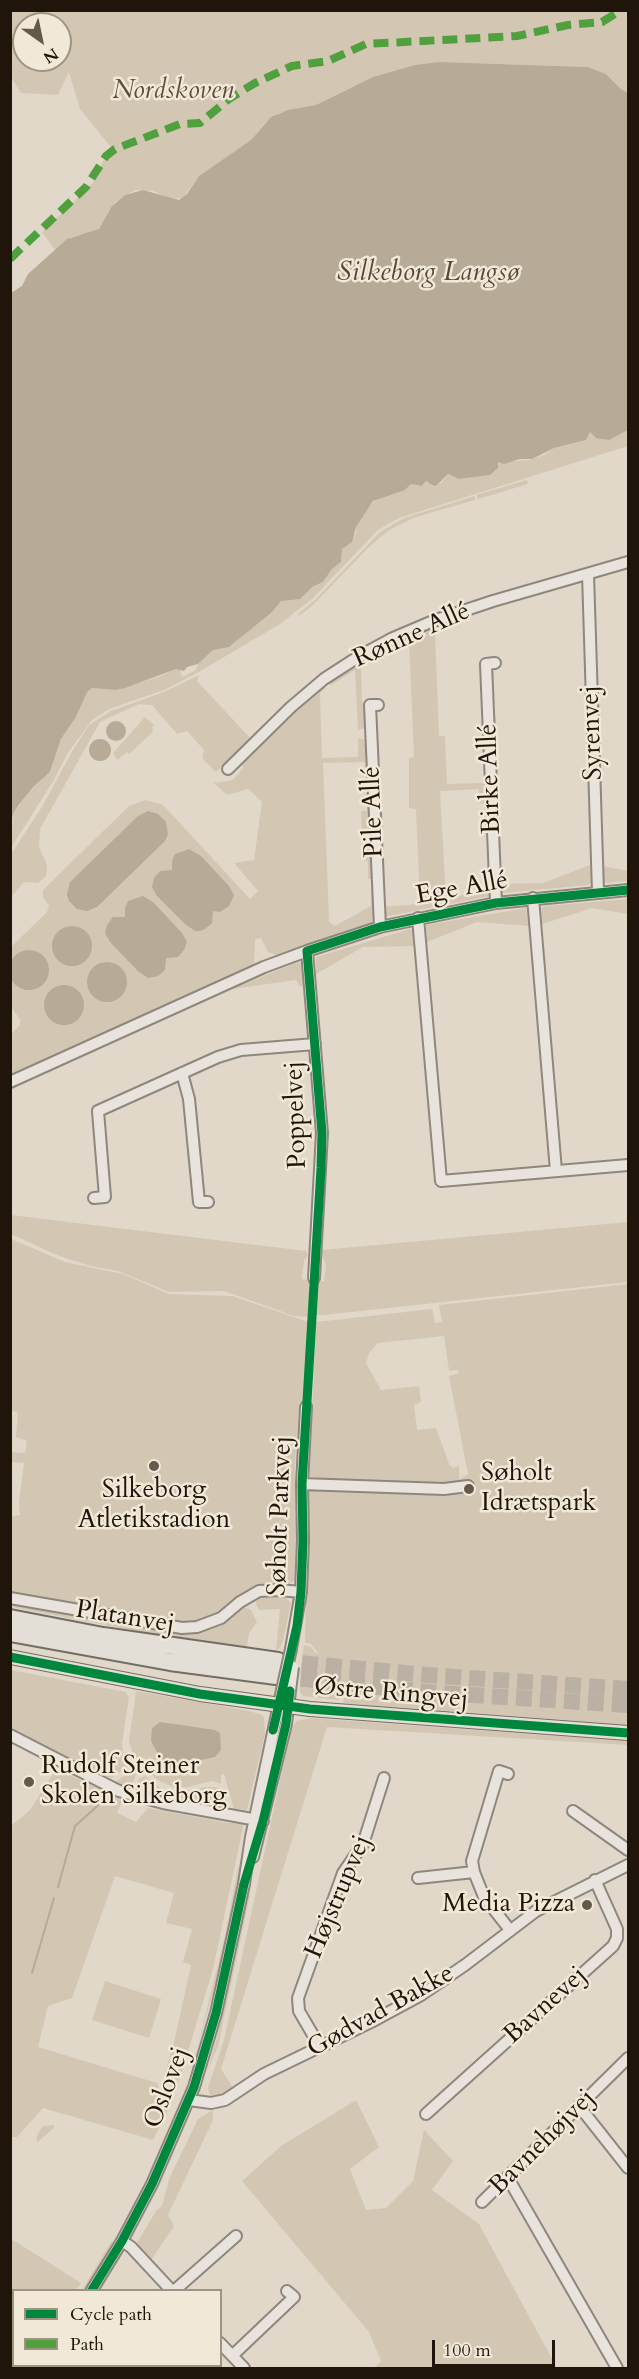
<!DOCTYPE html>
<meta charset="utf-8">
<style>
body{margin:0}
#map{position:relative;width:639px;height:2379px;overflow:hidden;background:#e1d8ca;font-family:Cardo,serif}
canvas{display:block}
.frame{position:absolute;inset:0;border:12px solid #20150a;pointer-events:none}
.legend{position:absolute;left:12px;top:2289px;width:210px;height:78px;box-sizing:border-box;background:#f1e8d7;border:2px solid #9d9485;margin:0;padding:8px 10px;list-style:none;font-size:18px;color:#20150a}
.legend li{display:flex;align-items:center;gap:12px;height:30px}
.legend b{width:30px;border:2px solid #9d9485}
.north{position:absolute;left:12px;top:12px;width:60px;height:60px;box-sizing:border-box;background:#f1e8d7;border:2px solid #9d9485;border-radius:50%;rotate:147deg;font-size:16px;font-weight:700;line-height:24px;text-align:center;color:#20150a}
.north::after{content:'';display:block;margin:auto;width:21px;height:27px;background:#64594d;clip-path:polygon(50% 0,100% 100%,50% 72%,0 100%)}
.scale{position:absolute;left:432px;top:2340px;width:123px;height:27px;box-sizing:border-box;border:3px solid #20150a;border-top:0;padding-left:8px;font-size:18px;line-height:21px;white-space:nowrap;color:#20150a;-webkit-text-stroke:4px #f1e8d7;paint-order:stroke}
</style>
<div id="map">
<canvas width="639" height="2379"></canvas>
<div class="frame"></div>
<ul class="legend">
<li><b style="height:8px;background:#00873e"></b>Cycle path</li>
<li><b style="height:8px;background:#50a03e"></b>Path</li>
</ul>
<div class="north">N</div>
<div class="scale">100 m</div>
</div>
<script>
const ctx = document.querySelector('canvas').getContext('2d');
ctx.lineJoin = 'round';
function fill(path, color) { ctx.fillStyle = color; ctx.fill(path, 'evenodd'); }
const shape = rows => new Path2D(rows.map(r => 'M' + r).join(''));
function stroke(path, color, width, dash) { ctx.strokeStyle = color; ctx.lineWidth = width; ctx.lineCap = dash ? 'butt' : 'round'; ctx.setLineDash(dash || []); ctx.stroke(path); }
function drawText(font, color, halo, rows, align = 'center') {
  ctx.font = font + ' Cardo,serif'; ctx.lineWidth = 5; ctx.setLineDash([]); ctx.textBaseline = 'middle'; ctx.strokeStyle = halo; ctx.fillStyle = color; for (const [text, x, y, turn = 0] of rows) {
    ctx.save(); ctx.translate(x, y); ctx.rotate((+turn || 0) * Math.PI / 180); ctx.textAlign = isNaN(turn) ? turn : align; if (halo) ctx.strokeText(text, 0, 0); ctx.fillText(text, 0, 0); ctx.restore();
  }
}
fill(shape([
 [10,11,628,11,628,93,621,89,606,74,588,67,441,62,350,88,316,105,279,113,265,123,251,140,199,176,183,198,171,199,153,191,135,190,115,202,99,229,94,232,71,237,55,250,42,232,92,184,105,157,113,150,80,109,69,72,58,95,21,93,11,77],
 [24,24,60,24,60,60,24,60],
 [628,430,628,446,399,518,378,530,313,598,280,624,199,672,164,690,109,709,92,720,67,754,55,778,11,848,13,814,34,786,50,772,61,739,76,717,86,692,92,688,116,690,158,677,176,669,180,669,182,677,196,670,198,664,213,650,232,645,281,601,323,582,332,569,341,562,342,549,356,533,356,527,368,507,379,497,405,490,411,484,422,486,427,481,435,486,441,483,448,474,459,479,490,475,498,468,498,462,529,460,544,455,554,448,586,440,590,432,595,437,609,440],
 [527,480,528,484,478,499,476,495],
 [475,496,475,500,416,517,389,530,368,548,312,606,299,616,298,614,316,599,380,532,404,518],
 [439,624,439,629,435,631,439,736,445,736,447,784,484,783,484,780,488,780,488,804,479,803,479,789,440,791,446,900,489,887,487,873,491,872,492,894,490,896,384,917,381,907,420,904,416,809,409,808,409,758,414,757,409,641,398,646,397,641],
 [365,657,366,662,361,666,362,702,367,702,367,724,365,728,358,730,355,670,331,685,329,681],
 [199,675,197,681,251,739,216,772,202,758,204,750,187,731,177,734,152,705,139,704,100,722,40,829,39,847,47,865,46,876,38,883,24,882,11,897,11,854,42,807,73,750,89,725,111,711,164,692],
 [323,685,325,689,320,693,322,758,358,757,358,738,366,740,369,781,366,781,365,762,323,763,329,922,335,926,371,906,371,888,373,888,375,920,370,925,278,956,268,952,261,938,255,939,254,966,11,1077,11,1034,20,1025,20,1019,11,1007,11,947,47,912,49,906,43,897,43,890,129,806,145,800,161,804,166,808,250,899,258,891,234,863,254,860,262,802,248,789,227,795,214,783,233,780,243,768,241,761],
 [145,717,154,725,152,727,153,732,129,754,127,752,117,760,113,753],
 [369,790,371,830,362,831,361,811,367,811,366,791],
 [362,840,371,840,373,879,368,879,368,861,363,860],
 [590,865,591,882,588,885,503,893,499,888,498,884,543,883],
 [603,866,628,871,628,881,605,883,603,881],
 [628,899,628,914,592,908,542,924,541,908,546,906],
 [526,908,529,926,477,922,427,942,426,925],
 [410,929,413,930,414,946,363,947,316,974,316,957],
 [298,962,302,963,303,986,299,986,296,980,232,989],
 [11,1215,306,1251,308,1256,304,1260,302,1279,309,1280,309,1317,294,1316,224,1291,169,1292,118,1271,91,1266,59,1256,11,1234],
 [628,1222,628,1282,324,1315,315,1315,314,1312,317,1281,324,1281,326,1266,321,1250],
 [11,1239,65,1262,123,1274,169,1294,232,1296,309,1322,303,1401,299,1403,295,1467,298,1556,295,1580,289,1584,258,1587,215,1616,188,1623,166,1622,166,1620,36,1596,22,1597,11,1593,11,1516,20,1515,19,1502,24,1463,11,1462,11,1452,25,1453,27,1441,16,1437,18,1413,11,1410],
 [628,1284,628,1725,435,1710,436,1705,429,1704,427,1710,349,1704,343,1703,345,1696,339,1695,339,1700,303,1696,300,1692,300,1674,304,1645,311,1647,315,1653,318,1653,310,1643,305,1643,309,1475,316,1322,432,1309,435,1323,442,1322,439,1305],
 [444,1336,449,1371,458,1370,459,1373,449,1376,468,1474,459,1480,459,1466,453,1468,449,1464,436,1428,417,1430,414,1405,421,1402,419,1386,381,1390,366,1363,369,1353,378,1343],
 [275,1594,284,1596,291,1603,283,1641,280,1648,276,1650,280,1609,259,1610,256,1604,257,1598,262,1596],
 [10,1603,176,1632,190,1633,217,1625,219,1627,244,1607,251,1610,257,1622,249,1633,247,1646,243,1646,137,1631,11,1607],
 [11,1670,126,1692,129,1698,122,1743,123,1757,128,1766,113,1777,108,1777,11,1728],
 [136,1691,249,1711,260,1714,264,1717,265,1734,247,1810,234,1809,224,1774,221,1774,221,1784,212,1781,188,1787,175,1788,157,1780,134,1757,129,1741],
 [311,1718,628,1741,628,1745,327,1727,221,2069,233,2088,223,2094,215,2096,210,2095,208,2088,224,2040,291,1729,297,1721],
 [138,1766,132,1786,129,1788,114,1783],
 [56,1769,123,1799,117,1813,136,1822,148,1808,229,1823,244,1823,213,1969,179,2081,164,2075,173,2047,191,1965,183,1962,192,1929,166,1923,174,1893,115,1876,72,1998,48,2006,38,2047,157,2083,168,2110,153,2140,43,2108,17,2137,11,2137,10,1827,30,1810],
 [145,1776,162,1789,177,1792,187,1793,204,1787,215,1787,223,1790,229,1808,134,1791,139,1779],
 [243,1851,246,1852,228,1938,196,2052,226,1932,237,1872],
 [247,1894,250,1895,218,2046,207,2072,217,2038],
 [105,1981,161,1999,149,2038,92,2020],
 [356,2100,379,2147,350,2169,366,2210,386,2208,413,2181,424,2130,453,2161,432,2190,479,2224,557,2368,374,2368,381,2361,369,2332,242,2181,281,2146],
 [213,2110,213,2120,168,2215,174,2226,151,2260,136,2245,156,2211,162,2206,169,2179,198,2119],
 [54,2125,54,2128,38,2142,36,2139,38,2133,43,2126],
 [10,2238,81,2283,76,2290,14,2290,14,2366,21,2366,19,2368,11,2368],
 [111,2242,114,2243,89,2285,86,2290,82,2290]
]), '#d3c7b4');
fill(shape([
 [440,62,588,67,606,74,621,89,628,93,628,430,609,440,596,438,590,432,586,440,554,448,532,459,520,459,504,464,498,462,498,468,490,475,459,479,448,474,437,485,434,486,426,481,422,486,411,484,405,490,373,501,356,527,352,542,342,549,341,562,332,569,323,582,312,587,300,599,281,601,272,612,229,647,213,650,198,664,187,667,184,671,176,669,125,688,116,690,92,688,87,692,76,717,61,739,50,772,34,786,18,806,13,814,11,824,11,293,22,286,28,274,67,239,99,229,112,206,125,195,143,190,179,200,187,194,199,176,251,140,271,117,288,110,316,105,373,77,415,65],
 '106 731a10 10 0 1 1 20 0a10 10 0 1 1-20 0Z',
 '89 750a11 11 0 1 1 22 0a11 11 0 1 1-22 0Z',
 [148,811,158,814,166,822,168,834,165,841,97,907,87,911,77,909,69,901,67,895,70,882,138,816],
 [189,849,201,856,229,886,234,895,229,906,220,912,213,911,212,923,205,929,200,931,195,931,185,924,157,896,152,887,154,878,160,871,172,870,172,861,175,854],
 [143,896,154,903,182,933,187,942,184,950,178,957,166,958,165,970,158,976,148,978,138,971,110,942,105,933,107,925,113,917,125,917,125,908,128,901],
 '52 946a20 20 0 1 1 40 0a20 20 0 1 1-40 0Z',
 '9 970a20 20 0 1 1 40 0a20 20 0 1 1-40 0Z',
 '87 982a20 20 0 1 1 40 0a20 20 0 1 1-40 0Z',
 '44 1005a20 20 0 1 1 40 0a20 20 0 1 1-40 0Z',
 [160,1722,215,1730,220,1733,221,1750,215,1757,201,1760,182,1771,174,1772,164,1765,151,1741,152,1728]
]), '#b7ab98');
stroke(shape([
 [58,1887,75,1826,104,1800],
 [32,1973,54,1898]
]), '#b7ab98', 2);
stroke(shape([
 [278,1661,427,1675,628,1689],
 [277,1676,426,1692,628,1705]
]), '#bab1a4', 16, [16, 8]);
const minor = shape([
 [588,574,598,892],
 [495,663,486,664,496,903],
 [378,705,370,705,380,927],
 [228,769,291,707,324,679,358,657,393,638,433,621,493,601,628,562],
 [533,898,556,1171],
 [418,918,441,1181,628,1165],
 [307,951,322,1133,314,1278],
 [182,1073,189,1099,199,1202,208,1202],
 [10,1082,264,967,307,951,380,927,496,903,628,890],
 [94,1198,105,1197,98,1111,218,1057,241,1050,315,1044],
 [302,1484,444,1489,468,1486],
 [10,1598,182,1628,197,1627,221,1618,240,1602,259,1591,279,1590,301,1592],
 [291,1649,301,1592,303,1540,302,1484,306,1407],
 [10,1735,119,1791,163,1803,263,1821],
 [508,1774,499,1771,472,1861,474,1872,484,1897,510,1930],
 [573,1811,628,1850],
 [253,1857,286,1724,290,1691],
 [418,1878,474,1872],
 [320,2047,299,2011,298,1998,343,1873,363,1844,384,1778],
 [189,2100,211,2103,225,2100,264,2074,371,2022,421,1995,465,1965,536,1911,628,1865],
 [579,2106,628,2168],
 [426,2114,613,1946,617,1938,617,1929,595,1880],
 [508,2178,617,2368],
 [482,2202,628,2058],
 [122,2241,131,2247,171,2290],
 [92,2290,122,2241,152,2184,194,2087,216,2013,244,1884,251,1837,282,1690],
 [175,2290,236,2236],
 [220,2343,244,2368],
 [233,2355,294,2297,287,2291],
 [130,2366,133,2368],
 [35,2368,38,2366],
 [165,2368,168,2366]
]);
const major = shape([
 [10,1657,200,1694,310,1709,628,1733]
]);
const highway = shape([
 [10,1618,103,1636,278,1661],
 [10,1633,170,1662,276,1676]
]);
stroke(minor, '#8e877e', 14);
stroke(major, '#736d64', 16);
stroke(highway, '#736d64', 20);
stroke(minor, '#e8e3dc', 10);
stroke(major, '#e4dfd6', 14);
stroke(highway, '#e4dfd6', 16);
const minorBridge = shape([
 [282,1690,291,1649],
 [290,1691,293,1667]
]);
stroke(minorBridge, '#8e877e', 14, []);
stroke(minorBridge, '#e8e3dc', 10);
stroke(shape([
 [10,259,86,187,106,156,115,149,180,124,200,123,229,99,255,83,292,66,328,61,366,44,517,36,568,25,602,22,621,10]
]), '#50a03e', 8, [15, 8]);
stroke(shape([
 [10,1657,200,1694,310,1709,628,1733],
 [273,1730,297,1626,301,1592,303,1540,302,1484,321,1168,322,1133,307,951,380,927,496,903,628,890],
 [92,2290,122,2241,152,2184,194,2087,216,2013,244,1884,263,1821,286,1724,290,1691]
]), '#00873e', 9);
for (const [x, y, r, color] of [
 [154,1466,6,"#64594d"],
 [469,1489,6,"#64594d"],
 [29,1782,6,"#64594d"],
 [587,1905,6,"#64594d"]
]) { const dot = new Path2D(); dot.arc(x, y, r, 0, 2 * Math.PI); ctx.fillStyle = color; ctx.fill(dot); stroke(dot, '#f1e8d7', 2); }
drawText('italic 26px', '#5b4e3f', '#f1e8d7', [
 ["Nordskoven",173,92]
]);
drawText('26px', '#20150a', '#f1e8d7', [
 ["Rønne Allé",412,636,-24],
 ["Syrenvej",593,733,-92],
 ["Birke Allé",491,779,-92],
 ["Pile Allé",374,812,-92],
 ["Ege Allé",462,889,-10],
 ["Poppelvej",297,1115,-92],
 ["Søholt Parkvej",281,1516,-88],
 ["Platanvej",125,1618,9],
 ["Østre Ringvej",391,1694,5],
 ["Højstrupvej",339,1897,-67],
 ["Bavnevej",546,2006,-42],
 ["Gødvad Bakke",381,2012,-29],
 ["Oslovej",168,2088,-69],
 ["Bavnehøjvej",543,2143,-45]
]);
drawText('26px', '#20150a', '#f1e8d7', [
 ["Søholt",481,1474],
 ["Idrætspark",481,1504],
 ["Silkeborg",154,1491,"center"],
 ["Atletikstadion",154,1521,"center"],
 ["Rudolf Steiner",41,1767],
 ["Skolen Silkeborg",41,1797],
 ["Media Pizza",575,1905,"right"]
], 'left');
drawText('italic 27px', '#55493a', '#f1e8d7', [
 ["Silkeborg Langsø",428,274]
]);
</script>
